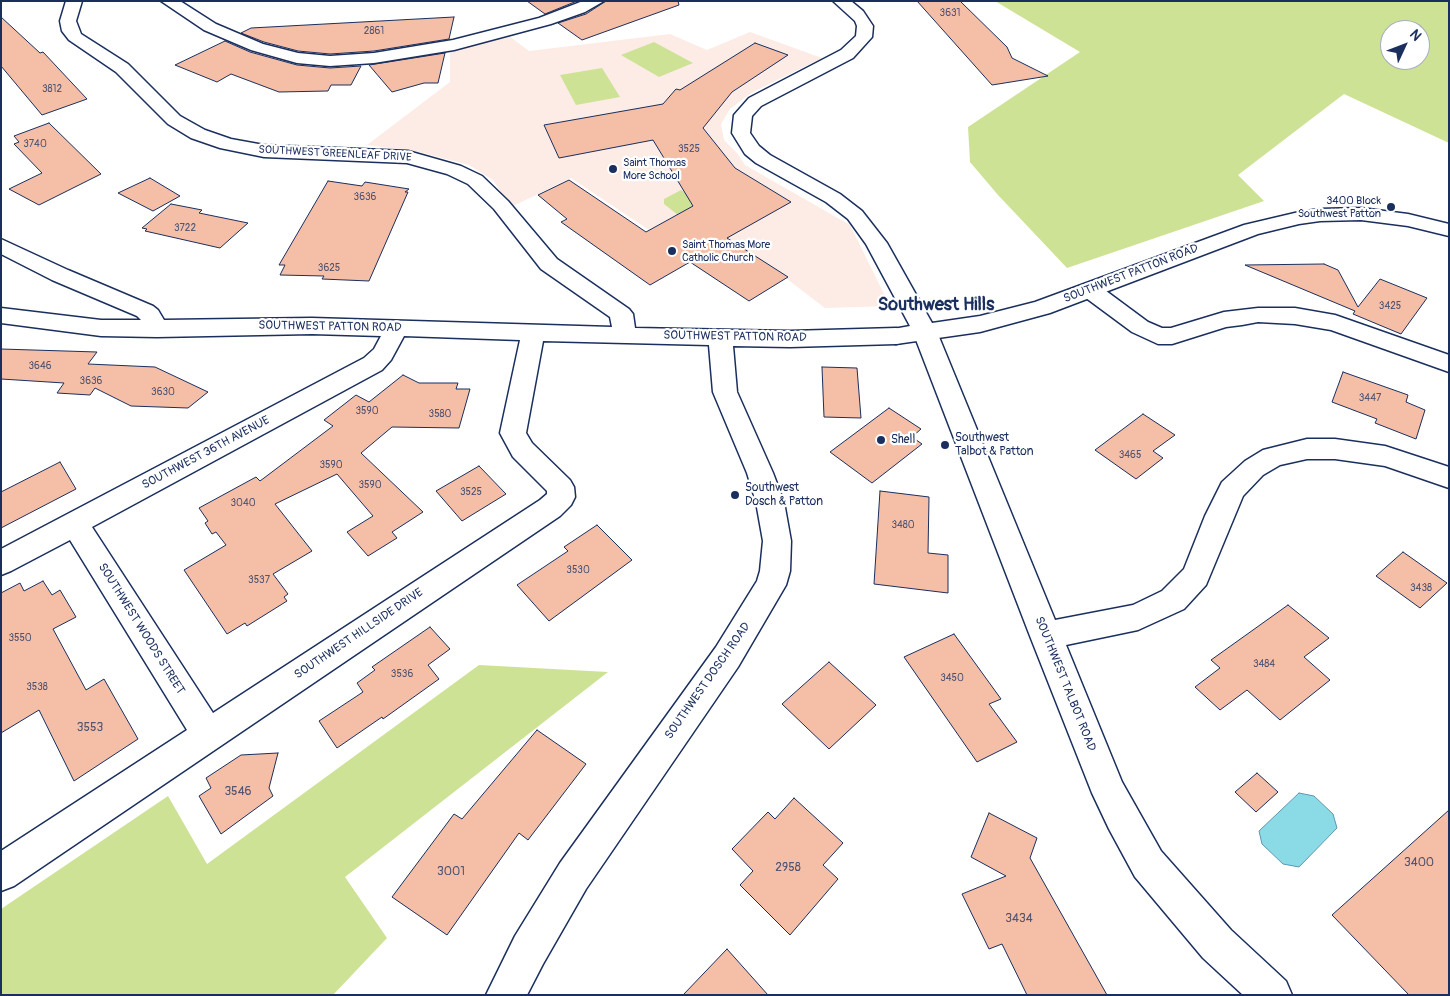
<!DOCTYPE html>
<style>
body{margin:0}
#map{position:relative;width:1450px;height:996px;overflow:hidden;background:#fff;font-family:Pangolin,sans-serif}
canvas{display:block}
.frame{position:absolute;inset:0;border:2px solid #1b2f5e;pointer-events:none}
.north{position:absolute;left:1380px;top:20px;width:50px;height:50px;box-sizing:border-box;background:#fff;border:1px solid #a4acbf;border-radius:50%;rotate:47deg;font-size:14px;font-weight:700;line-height:20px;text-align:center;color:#1b2f5e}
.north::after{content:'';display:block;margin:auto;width:18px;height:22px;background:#1b2f5e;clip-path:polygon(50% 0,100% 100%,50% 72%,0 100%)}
</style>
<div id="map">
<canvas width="1450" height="996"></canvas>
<div class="frame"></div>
<div class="north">N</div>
</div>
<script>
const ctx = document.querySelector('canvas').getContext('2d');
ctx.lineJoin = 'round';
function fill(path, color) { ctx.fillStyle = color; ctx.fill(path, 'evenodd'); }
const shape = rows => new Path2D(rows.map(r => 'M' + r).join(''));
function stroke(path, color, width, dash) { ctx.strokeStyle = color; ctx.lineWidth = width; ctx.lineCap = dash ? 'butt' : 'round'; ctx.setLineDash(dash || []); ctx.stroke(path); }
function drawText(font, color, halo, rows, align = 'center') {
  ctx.font = font + ' Pangolin,sans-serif'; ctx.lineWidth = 4.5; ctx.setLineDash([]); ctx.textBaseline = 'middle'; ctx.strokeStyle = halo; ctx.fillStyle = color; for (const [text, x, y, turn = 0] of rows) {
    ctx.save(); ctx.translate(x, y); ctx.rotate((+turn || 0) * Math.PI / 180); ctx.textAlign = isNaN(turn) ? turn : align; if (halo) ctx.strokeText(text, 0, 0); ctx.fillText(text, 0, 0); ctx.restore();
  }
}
fill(shape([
 [750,32,822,58,751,93,730,109,721,124,724,140,737,153,745,165,850,225,890,306,825,308,774,269,677,215,649,230,571,178,511,207,493,180,469,165,419,152,367,145,450,82,450,51,509,36,529,51,670,34,707,50]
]), '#fcece5');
fill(shape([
 [995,1,1449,1,1449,143,1344,94,1238,175,1264,201,1067,268,998,195,970,162,968,127,1080,52],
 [1390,30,1420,30,1420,60,1390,60],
 [654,42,693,63,659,77,621,55],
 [602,68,620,97,576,105,560,75],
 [681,190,708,207,678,215,664,204,664,199],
 [479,665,608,672,345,877,387,938,333,995,1,995,1,909,168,796,207,864]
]), '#cee296');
const water = shape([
 [1299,793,1314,796,1333,814,1337,828,1299,867,1283,864,1262,844,1259,831,1299,793]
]);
fill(water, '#8bdbe6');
stroke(water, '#5e96b0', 1);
const building = shape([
 [527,1,577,1,545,14,527,1],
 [606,1,678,1,679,5,582,40,558,23,586,14,606,1],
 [917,1,960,1,1007,47,1012,58,1048,76,992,85,917,1],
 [1,17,40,53,43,52,87,99,42,115,1,66,1,17],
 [454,17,449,39,374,51,330,54,298,51,264,42,241,33,251,28,454,17],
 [225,41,250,52,297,65,330,68,361,66,351,85,331,85,328,91,279,92,231,74,217,82,175,65,225,41],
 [755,43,788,55,732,92,703,128,735,168,791,202,727,238,788,277,749,301,690,262,650,285,561,222,567,219,538,195,569,180,646,232,693,206,653,140,559,158,544,125,663,104,676,89,680,90,755,43],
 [445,53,438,83,424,83,392,92,369,65,445,53],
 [49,123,101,174,39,205,9,189,42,173,14,144,19,142,14,136,49,123],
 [150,178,180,196,153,211,118,193,150,178],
 [328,181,362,186,365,182,409,189,405,192,408,192,369,281,322,279,324,276,280,275,285,265,279,265,328,181],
 [171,204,202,210,199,213,248,223,220,248,145,231,147,229,142,228,171,204],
 [1324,264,1338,270,1358,307,1380,279,1427,298,1401,334,1353,314,1355,311,1245,265,1324,264],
 [1,349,97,352,88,364,155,367,208,392,188,408,131,406,95,388,90,395,57,393,64,383,1,379,1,349],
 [822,367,857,368,861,418,824,417,822,367],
 [1343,372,1408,395,1406,402,1425,410,1416,439,1375,423,1377,419,1332,402,1343,372],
 [403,375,419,383,458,383,456,389,470,389,459,428,392,427,361,453,423,512,392,532,397,538,368,556,347,532,373,516,337,474,275,504,312,551,273,574,288,594,284,597,287,601,247,626,245,623,227,634,184,570,226,545,216,532,212,534,205,523,208,521,199,508,256,477,260,481,333,426,324,420,356,395,369,402,403,375],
 [889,408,921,429,912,437,922,444,872,483,830,452,889,408],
 [1143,414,1175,435,1153,451,1163,458,1136,479,1095,450,1143,414],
 [60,462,76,489,1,528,1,492,60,462],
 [479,466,506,494,462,521,436,491,479,466],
 [880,491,929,497,928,553,948,555,948,593,874,584,880,491],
 [597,525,632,560,549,621,517,585,568,551,564,547,597,525],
 [1403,552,1447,583,1420,608,1376,576,1403,552],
 [43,581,52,595,60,590,76,617,53,629,86,690,104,679,138,739,74,781,39,710,1,733,1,593,20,583,24,591,43,581],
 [1288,605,1329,638,1304,657,1330,680,1280,720,1247,690,1220,710,1195,687,1220,668,1211,660,1288,605],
 [430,627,450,649,428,665,439,679,383,719,382,717,337,748,319,721,363,692,357,683,375,670,372,667,430,627],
 [954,634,1001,699,989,704,1017,742,977,762,904,657,954,634],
 [829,662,876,705,829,749,782,704,829,662],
 [537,730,586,764,528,840,519,833,447,935,392,897,454,814,462,819,537,730],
 [278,753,269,788,273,796,221,834,199,796,211,788,206,778,241,755,278,753],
 [1257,773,1278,792,1256,812,1235,792,1257,773],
 [794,798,843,843,823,865,838,879,790,935,740,885,753,871,732,849,768,812,775,819,794,798],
 [1449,810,1449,995,1409,995,1332,915,1449,810],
 [989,813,1037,838,1030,858,1107,995,1027,995,1002,944,989,949,962,894,1006,876,971,857,989,813],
 [727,949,768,995,683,995,727,949]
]);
fill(building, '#f4bea7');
stroke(building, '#1b2f5e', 1);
const minor = shape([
 [66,1,82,1,76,21,81,34,128,64,180,116,205,130,231,139,264,145,408,151,461,166,482,176,508,201,557,259,629,309,633,314,635,328,790,331,896,328,904,330,908,336,904,342,896,344,790,347,733,346,737,392,773,473,784,502,791,541,790,571,786,585,738,667,586,889,543,964,527,995,486,995,515,936,560,863,716,647,757,581,760,571,763,541,756,502,747,473,713,392,709,345,543,341,526,433,532,443,570,480,574,487,575,497,571,505,560,516,14,886,1,891,1,851,187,730,70,540,11,571,1,575,1,549,364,358,374,349,381,336,312,334,157,337,101,336,1,323,1,308,101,320,141,320,137,316,52,280,1,254,1,239,68,270,153,306,158,310,164,320,312,318,612,327,610,317,541,269,494,209,468,184,447,174,407,163,264,157,220,148,191,138,168,124,116,72,69,40,62,31,60,21,66,1],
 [404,336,520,340,500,433,513,457,547,491,547,494,540,500,213,713,92,527,382,370,391,360,404,336],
 [161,1,180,1,216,24,263,44,298,53,330,56,374,53,453,40,539,18,583,1,604,1,585,12,551,24,454,50,374,63,330,66,297,63,251,50,204,30,161,1],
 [1090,283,1098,285,1148,322,1162,328,1171,328,1224,312,1258,308,1295,308,1335,315,1449,355,1449,372,1331,330,1295,324,1258,322,1242,325,1226,327,1172,344,1158,344,1132,332,1082,295,1079,290,1082,285,1090,283],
 [925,324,933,327,937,332,1055,620,1133,605,1162,591,1184,569,1205,516,1222,482,1245,461,1263,450,1307,439,1335,439,1385,446,1449,467,1449,488,1385,466,1335,459,1307,459,1280,465,1263,475,1243,496,1206,585,1184,609,1138,630,1066,645,1122,782,1161,851,1231,930,1286,981,1292,995,1243,995,1203,958,1135,877,1109,829,1092,793,1030,636,913,332,917,327,925,324]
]);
const major = shape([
 [833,1,851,1,863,11,873,26,872,37,853,58,761,106,752,116,750,133,759,146,770,155,840,194,862,211,887,243,932,323,980,316,1035,302,1244,225,1299,212,1320,209,1361,208,1408,214,1449,224,1449,236,1408,226,1361,220,1320,221,1299,224,1258,234,1050,313,980,332,896,344,888,342,884,336,888,330,910,326,866,244,848,219,826,202,756,163,745,154,732,133,734,115,749,98,841,50,856,36,857,26,855,21,833,1]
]);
stroke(minor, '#1b2f5e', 3);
stroke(major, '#1b2f5e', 3);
fill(minor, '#fff');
fill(major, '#fff');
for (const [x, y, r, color] of [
 [613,169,5,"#1b2f5e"],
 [1391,207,5,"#1b2f5e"],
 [672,251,5,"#1b2f5e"],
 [881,440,5,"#1b2f5e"],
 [945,445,5,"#1b2f5e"],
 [735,495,5,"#1b2f5e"]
]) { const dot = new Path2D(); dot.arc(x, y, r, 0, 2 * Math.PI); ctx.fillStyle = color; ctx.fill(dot); stroke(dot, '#fff', 2); }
drawText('10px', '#515370', null, [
 ["3631",950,13],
 ["2861",374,31],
 ["3812",52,89],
 ["3740",35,144],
 ["3525",689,149],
 ["3636",365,197],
 ["3722",185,228],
 ["3625",329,268],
 ["3425",1390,306],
 ["3646",40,366],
 ["3636",91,381],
 ["3630",163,392],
 ["3447",1370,398],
 ["3590",367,411],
 ["3580",440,414],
 ["3465",1130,455],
 ["3590",331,465],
 ["3590",370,485],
 ["3525",471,492],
 ["3040",243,503],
 ["3480",903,525],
 ["3530",578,570],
 ["3537",259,580],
 ["3438",1421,588],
 ["3550",20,638],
 ["3484",1264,664],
 ["3536",402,674],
 ["3450",952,678],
 ["3538",37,687]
]);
drawText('11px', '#1b2f5e', '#fff', [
 ["SOUTHWEST GREENLEAF DRIVE",335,154,3]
]);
drawText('11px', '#1b2f5e', '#fff', [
 ["Saint Thomas",623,163],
 ["More School",623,176],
 ["3400 Block",1381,201,"right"],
 ["Southwest Patton",1381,214,"right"],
 ["Saint Thomas More",682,245],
 ["Catholic Church",682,258]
], 'left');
drawText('12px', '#1b2f5e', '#fff', [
 ["SOUTHWEST PATTON ROAD",1131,274,-21],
 ["SOUTHWEST PATTON ROAD",330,327,1],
 ["SOUTHWEST PATTON ROAD",735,337,1],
 ["SOUTHWEST 36TH AVENUE",206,453,-28],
 ["SOUTHWEST WOODS STREET",141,629,58],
 ["SOUTHWEST HILLSIDE DRIVE",359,634,-34],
 ["SOUTHWEST DOSCH ROAD",708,681,-55],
 ["SOUTHWEST TALBOT ROAD",1065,684,68]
]);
drawText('12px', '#1b2f5e', '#fff', [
 ["Southwest",955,438],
 ["Talbot & Patton",955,452],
 ["Shell",891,440],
 ["Southwest",745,488],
 ["Dosch & Patton",745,502]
], 'left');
drawText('12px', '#515370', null, [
 ["3553",90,728],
 ["3546",238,792],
 ["3400",1419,863],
 ["2958",788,868],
 ["3001",451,872],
 ["3434",1019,919]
]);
drawText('bold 18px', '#1b2f5e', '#fff', [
 ["Southwest Hills",936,305]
]);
</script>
